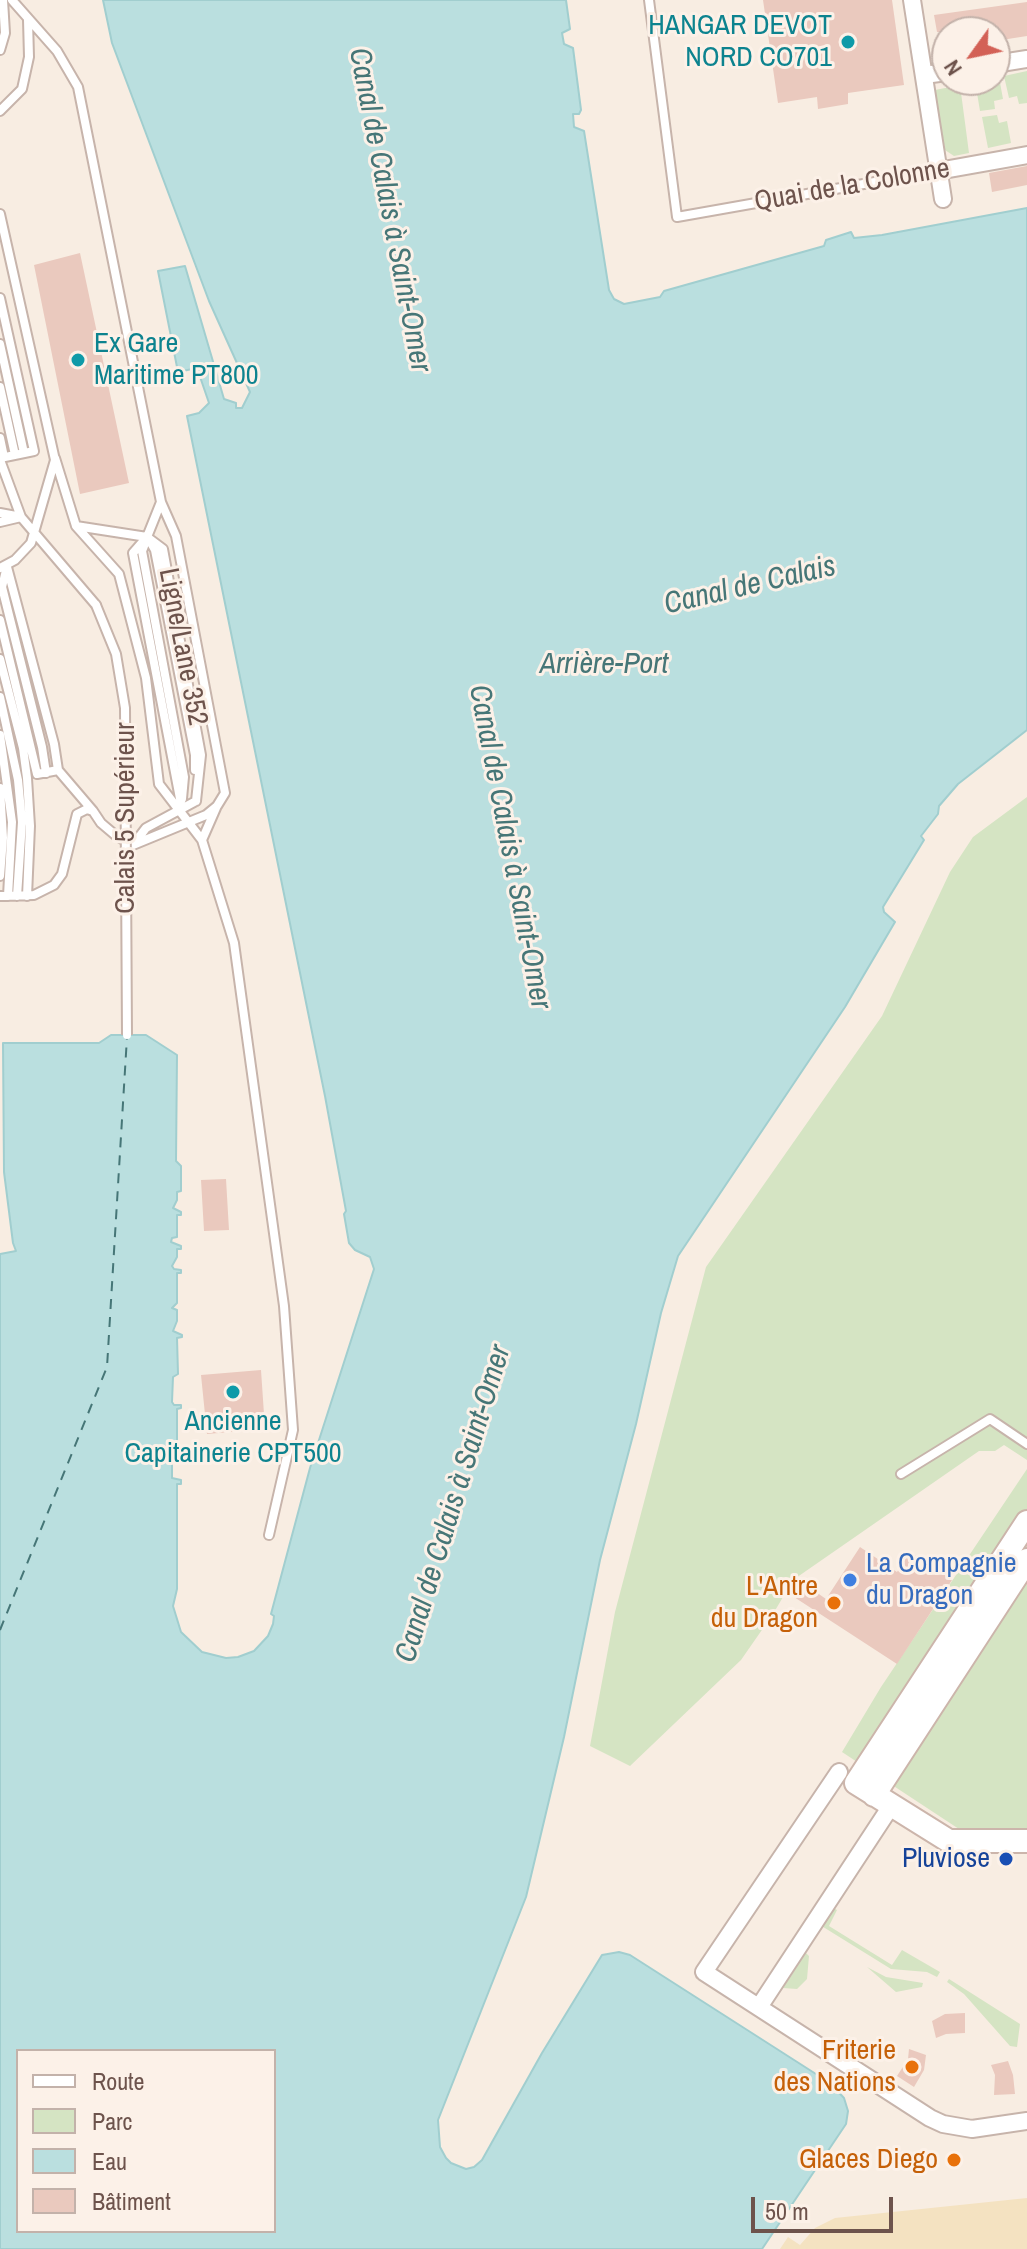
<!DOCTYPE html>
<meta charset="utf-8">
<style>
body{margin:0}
#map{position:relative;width:1027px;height:2249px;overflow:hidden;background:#f8ede2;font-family:"Archivo Narrow",sans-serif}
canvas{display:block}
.legend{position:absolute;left:16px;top:2049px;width:260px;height:184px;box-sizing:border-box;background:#fcf1e8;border:2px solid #c3b2aa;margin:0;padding:10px 14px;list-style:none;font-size:24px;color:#6d534c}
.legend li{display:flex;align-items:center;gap:16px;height:40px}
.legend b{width:40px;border:2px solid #c3b2aa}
.north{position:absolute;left:931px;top:16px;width:80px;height:80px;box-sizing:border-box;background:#fcf1e8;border:2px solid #c3b2aa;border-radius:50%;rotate:237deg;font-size:22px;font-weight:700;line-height:32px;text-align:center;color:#6d534c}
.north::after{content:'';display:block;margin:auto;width:28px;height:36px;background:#d36156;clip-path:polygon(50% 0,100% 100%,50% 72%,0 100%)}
.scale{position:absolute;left:751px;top:2197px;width:142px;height:36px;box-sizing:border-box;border:4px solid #6d534c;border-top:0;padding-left:10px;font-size:24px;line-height:28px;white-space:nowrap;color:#6d534c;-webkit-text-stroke:6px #fcf1e8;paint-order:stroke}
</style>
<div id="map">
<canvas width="1027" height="2249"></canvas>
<ul class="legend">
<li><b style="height:10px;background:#fff"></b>Route</li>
<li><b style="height:22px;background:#d5e4c3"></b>Parc</li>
<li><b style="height:22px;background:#badfdf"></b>Eau</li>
<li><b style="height:22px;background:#eac9be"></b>Bâtiment</li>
</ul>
<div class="north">N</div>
<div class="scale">50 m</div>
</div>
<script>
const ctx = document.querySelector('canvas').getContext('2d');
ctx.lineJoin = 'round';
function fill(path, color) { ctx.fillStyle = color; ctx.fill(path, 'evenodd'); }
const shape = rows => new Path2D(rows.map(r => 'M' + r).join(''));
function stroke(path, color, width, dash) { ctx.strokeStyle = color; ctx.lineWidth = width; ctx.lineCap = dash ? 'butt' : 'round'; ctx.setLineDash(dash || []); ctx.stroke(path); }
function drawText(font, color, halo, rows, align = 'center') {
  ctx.font = font + ' "Archivo Narrow",sans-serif'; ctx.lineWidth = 6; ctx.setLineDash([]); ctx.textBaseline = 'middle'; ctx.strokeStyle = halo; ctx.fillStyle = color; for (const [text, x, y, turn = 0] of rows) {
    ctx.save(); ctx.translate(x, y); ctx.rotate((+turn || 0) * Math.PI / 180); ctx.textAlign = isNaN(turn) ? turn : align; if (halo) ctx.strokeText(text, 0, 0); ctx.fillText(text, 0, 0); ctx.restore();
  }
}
fill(shape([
 [1027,71,1027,103,1019,104,1017,96,1009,98,1004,76],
 [995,77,999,77,1003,99,994,101,995,109,980,111,975,81,995,80],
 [960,85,969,153,954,156,945,150,935,90],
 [997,115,999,123,1007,121,1011,143,988,148,982,117],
 [1027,797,1027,1460,1004,1445,995,1451,979,1451,793,1580,773,1614,741,1660,630,1766,590,1746,615,1612,706,1267,882,1016,950,872,973,837],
 [1027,1469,1027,1832,962,1831,842,1752,881,1687],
 [832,1907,837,1910,829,1926,892,1965,902,1950,940,1972,937,1977,927,1972,891,1969,820,1925],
 [806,1953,809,1956,807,1979,797,1989,783,1988],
 [867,1967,886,1977,923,1983,922,1987,896,1992],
 [949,1979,1020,2024,1017,2047,1010,2046,964,1994,947,1982]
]), '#d5e4c3');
fill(shape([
 [1027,2198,1027,2249,780,2249,788,2237,800,2245,815,2228,835,2218]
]), '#f4e2c1');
const water = shape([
 [103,0,566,0,570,29,562,33,564,44,573,48,581,110,579,114,573,114,574,127,584,131,609,290,614,299,624,304,660,297,664,291,824,246,826,240,851,232,854,238,882,235,1027,208,1027,730,958,784,939,806,938,814,921,836,924,840,883,907,884,912,895,922,845,1007,678,1256,661,1313,636,1424,600,1560,564,1737,526,1897,438,2120,440,2147,446,2158,451,2163,466,2169,474,2167,482,2160,542,2053,602,1955,619,1952,630,1955,830,2083,844,2098,848,2111,846,2124,762,2249,0,2249,0,1254,16,1251,13,1243,4,1172,3,1043,99,1043,111,1035,146,1035,177,1055,176,1161,181,1166,181,1191,177,1192,177,1200,173,1208,181,1212,181,1215,177,1215,177,1237,172,1238,171,1242,181,1246,181,1249,177,1249,177,1257,172,1266,174,1269,181,1270,181,1273,177,1273,177,1303,172,1308,177,1310,177,1321,173,1331,182,1335,182,1337,177,1338,178,1374,173,1377,172,1402,174,1405,181,1405,181,1408,177,1409,177,1449,172,1450,172,1478,181,1480,181,1484,177,1484,177,1589,173,1606,181,1632,202,1652,226,1658,238,1657,254,1651,268,1636,273,1624,274,1616,271,1614,310,1468,374,1269,370,1257,355,1250,349,1243,344,1214,346,1211,325,1096,187,416,199,413,209,403,197,368,178,372,158,271,185,266,224,399,236,403,236,408,242,408,250,392,209,301,112,43,103,0],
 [18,2051,274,2051,274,2231,18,2231,18,2051]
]);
fill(water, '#badfdf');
stroke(water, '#a1cecf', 2);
stroke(shape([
 [0,1630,107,1367,127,1037]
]), '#467677', 2, [10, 8]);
fill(shape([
 [763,0,892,0,904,85,848,93,848,104,818,109,817,97,778,103],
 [1027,2,1027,36,995,41,995,32,937,32,934,15],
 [1027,166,1027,185,992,192,989,173],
 [80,253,129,483,80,494,34,265],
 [226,1179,229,1230,204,1231,201,1180],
 [261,1370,265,1429,207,1434,201,1375],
 [860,1547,897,1572,910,1552,952,1580,897,1664,794,1597,803,1583,826,1599],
 [965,2013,965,2033,946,2034,936,2038,932,2021,945,2014],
 [909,2049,926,2055,924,2070,914,2087,897,2076,908,2059],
 [1008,2061,1013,2075,1015,2094,994,2095,995,2075,991,2065]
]), '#eac9be');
const lane = shape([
 [12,0,57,51,78,87,161,502,176,536,225,793,217,806,206,815,133,845],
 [649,0,677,217,937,171],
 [0,50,5,33,3,0],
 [0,111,22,89,29,57,28,20],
 [0,214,55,460,31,543,15,560,0,568],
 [0,298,34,451,0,458],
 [0,344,24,453],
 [0,387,15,455],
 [0,438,4,457],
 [55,458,76,526,147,537],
 [0,460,21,517,96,605],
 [161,502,147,537,163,549,201,755,196,801],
 [0,513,16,516],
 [0,522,21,517],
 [76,526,119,574,146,678,159,784,202,840,234,943,284,1306,293,1430,269,1535],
 [147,537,133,553,182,809],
 [146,541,142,551,184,777,182,799],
 [150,541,155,550,195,755,195,770],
 [7,566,2,587,42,747,46,773],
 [7,567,54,744,58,770],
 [0,620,37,774,58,770,93,811],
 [0,659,23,748,27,778,30,826,27,896],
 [0,697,18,780,22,822,17,896],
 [0,735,12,822,8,896],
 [0,788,3,838,0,876],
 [202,840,216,808],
 [133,845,146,828,196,801],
 [0,896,34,895,54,885,62,874,77,814,87,809,93,811,101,823,114,834,129,843],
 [901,1474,990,1419,1027,1444]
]);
const street = shape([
 [912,0,943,199],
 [995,64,1027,59],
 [924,75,947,72],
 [938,171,1027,155],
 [839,1772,704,1972,930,2118,943,2124,972,2129,1027,2121],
 [759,2007,891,1806]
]);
const secondary = shape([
 [1027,1522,856,1783,949,1841,1027,1841],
 [874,1795,1027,1560]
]);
stroke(lane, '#c7b4ab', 12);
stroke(street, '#c7b4ab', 20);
stroke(secondary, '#ccb5ab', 26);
stroke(lane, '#fff', 8);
stroke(street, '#fff', 16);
stroke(secondary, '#fff', 22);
const laneBridge = shape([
 [96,605,116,654,125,708,127,1035]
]);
stroke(laneBridge, '#c7b4ab', 12, []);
stroke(laneBridge, '#fff', 8);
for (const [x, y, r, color] of [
 [848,42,8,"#0f9aa8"],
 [78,360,8,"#0f9aa8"],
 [233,1392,8,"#0f9aa8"],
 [850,1580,8,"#3f7fe0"],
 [834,1603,8,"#e8710a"],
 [1006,1859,8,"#1a4fb4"],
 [912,2067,8,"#e8710a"],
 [954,2160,8,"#e8710a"]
]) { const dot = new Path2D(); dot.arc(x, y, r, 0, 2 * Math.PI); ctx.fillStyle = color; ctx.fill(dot); stroke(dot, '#fcf1e8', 3); }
drawText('28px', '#0d838f', '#fcf1e8', [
 ["HANGAR DEVOT",832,26],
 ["NORD CO701",832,58],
 ["Ex Gare",94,344,"left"],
 ["Maritime PT800",94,376,"left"],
 ["Ancienne",233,1422,"center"],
 ["Capitainerie CPT500",233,1454,"center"]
], 'right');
drawText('28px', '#6d534c', '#fcf1e8', [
 ["Quai de la Colonne",852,186,-10],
 ["Ligne/Lane 352",182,647,79],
 ["Calais 5 Supérieur",126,818,-90]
]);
drawText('28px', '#366cbe', '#fcf1e8', [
 ["La Compagnie",866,1564],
 ["du Dragon",866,1596]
], 'left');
drawText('28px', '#c56008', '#fcf1e8', [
 ["L'Antre",818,1587],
 ["du Dragon",818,1619],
 ["Friterie",896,2051],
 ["des Nations",896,2083],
 ["Glaces Diego",938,2160]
], 'right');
drawText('28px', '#164399', '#fcf1e8', [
 ["Pluviose",990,1859]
], 'right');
drawText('italic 30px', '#467677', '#fcf1e8', [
 ["Canal de Calais à Saint-Omer",389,210,79],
 ["Canal de Calais",750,586,-13],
 ["Arrière-Port",604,665],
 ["Canal de Calais à Saint-Omer",509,847,79],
 ["Canal de Calais à Saint-Omer",454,1504,-73]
]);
</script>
